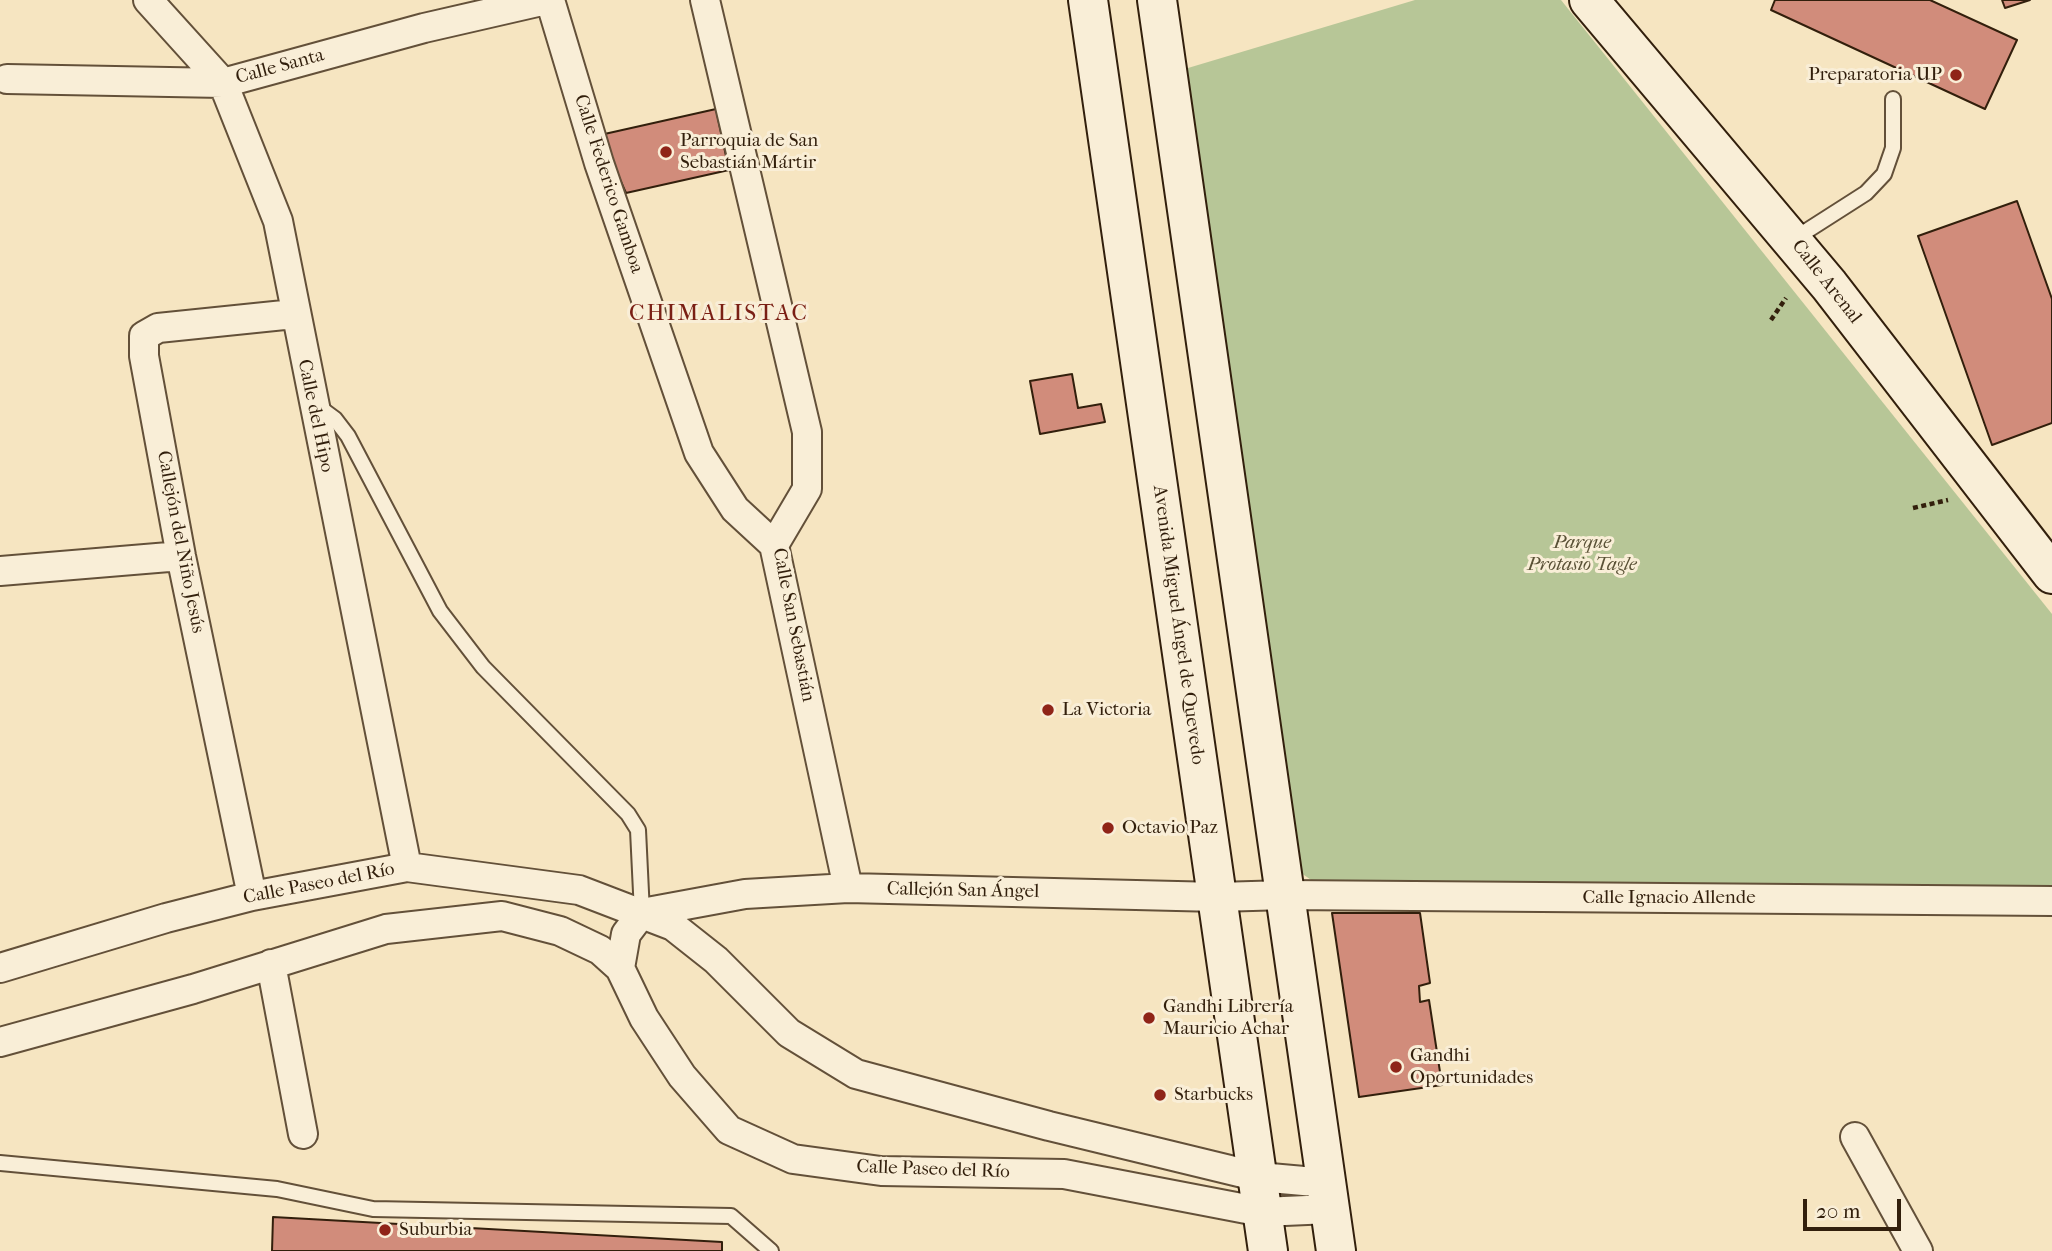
<!DOCTYPE html>
<meta charset="utf-8">
<style>
body{margin:0}
#map{position:relative;width:2052px;height:1251px;overflow:hidden;background:#f6e5c1;font-family:"IM FELL French Canon",serif}
canvas{display:block}
.scale{position:absolute;left:1803px;top:1199px;width:98px;height:32px;box-sizing:border-box;border:4px solid #321f0c;border-top:0;padding-left:9px;font-size:21px;line-height:24px;white-space:nowrap;color:#321f0c;-webkit-text-stroke:5px #f9eed7;paint-order:stroke}
</style>
<div id="map">
<canvas width="2052" height="1251"></canvas>
<div class="scale">20 m</div>
</div>
<script>
const ctx = document.querySelector('canvas').getContext('2d');
ctx.lineJoin = 'round';
function fill(path, color) { ctx.fillStyle = color; ctx.fill(path, 'evenodd'); }
const shape = rows => new Path2D(rows.map(r => 'M' + r).join(''));
function stroke(path, color, width, dash) { ctx.strokeStyle = color; ctx.lineWidth = width; ctx.lineCap = dash ? 'butt' : 'round'; ctx.setLineDash(dash || []); ctx.stroke(path); }
function drawText(font, color, halo, rows, align = 'center') {
  ctx.font = font + ' "IM FELL French Canon",serif'; ctx.lineWidth = 6; ctx.setLineDash([]); ctx.textBaseline = 'middle'; ctx.strokeStyle = halo; ctx.fillStyle = color; for (const [text, x, y, turn = 0] of rows) {
    ctx.save(); ctx.translate(x, y); ctx.rotate((+turn || 0) * Math.PI / 180); ctx.textAlign = isNaN(turn) ? turn : align; if (halo) ctx.strokeText(text, 0, 0); ctx.fillText(text, 0, 0); ctx.restore();
  }
}
fill(shape([
 [1415,0,1561,0,2052,614,2052,889,1314,882,1294,868,1178,71]
]), '#b7c697');
const building = shape([
 [1775,0,1930,0,2017,40,1985,109,1771,10,1775,0],
 [2002,0,2030,0,2005,8,2002,0],
 [716,109,729,170,626,193,600,135,716,109],
 [2017,201,2052,299,2052,423,1992,445,1918,236,2017,201],
 [1072,374,1078,408,1101,404,1105,422,1040,434,1030,381,1072,374],
 [1332,913,1420,913,1430,983,1419,986,1420,1002,1429,1000,1442,1085,1359,1097,1332,913],
 [273,1217,722,1242,722,1251,272,1251,273,1217]
]);
fill(building, '#d18c7b');
stroke(building, '#321f0c', 2);
const lane = shape([
 [1794,239,1866,193,1884,174,1893,148,1893,99],
 [316,405,335,419,348,436,440,611,483,667,628,814,638,830,642,913],
 [0,1163,277,1189,373,1209,731,1216,771,1251]
]);
const street = shape([
 [148,0,223,83,278,221,407,867],
 [550,0,599,163,699,453,735,509,774,545],
 [705,0,807,432,807,489,774,545,848,888],
 [7,79,223,83,424,28,546,0],
 [0,571,181,556],
 [252,896,181,556,144,356,144,336,158,328,294,314],
 [271,964,303,1134],
 [0,968,166,918,252,896,407,867,579,890,673,926,716,960,789,1033,856,1074,1049,1126,1259,1177,1326,1183],
 [620,968,626,934,642,913,745,894,848,888,1218,897,1286,895,2052,901],
 [0,1042,193,989,386,929,502,916,560,931,600,950,620,968,644,1018,682,1076,729,1130,793,1159,881,1171,1064,1174,1262,1212,1330,1209],
 [1855,1137,1918,1251]
]);
const secondary = shape([
 [1088,0,1268,1251],
 [1157,0,1336,1251],
 [1589,0,1829,285,2052,574]
]);
stroke(lane, '#635039', 18);
stroke(street, '#635039', 32);
stroke(secondary, '#321f0c', 42);
stroke(shape([
 [1771,320,1786,298],
 [1913,508,1948,500]
]), '#321f0c', 4.5, [5, 3.5]);
stroke(lane, '#f9eed7', 14);
stroke(street, '#f9eed7', 28);
stroke(secondary, '#f9eed7', 38);
for (const [x, y, r, color] of [
 [1956,75,7,"#8f2418"],
 [666,152,7,"#8f2418"],
 [1048,710,7,"#8f2418"],
 [1108,828,7,"#8f2418"],
 [1149,1018,7,"#8f2418"],
 [1396,1067,7,"#8f2418"],
 [1160,1095,7,"#8f2418"],
 [385,1230,7,"#8f2418"]
]) { const dot = new Path2D(); dot.arc(x, y, r, 0, 2 * Math.PI); ctx.fillStyle = color; ctx.fill(dot); stroke(dot, '#f9eed7', 2.5); }
drawText('19px', '#321f0c', '#f9eed7', [
 ["Calle Santa",280,67,-15],
 ["Calle Federico Gamboa",608,184,72],
 ["Calle Arenal",1826,282,52],
 ["Calle del Hipo",315,416,78],
 ["Callejón del Niño Jesús",180,542,79],
 ["Calle San Sebastián",793,625,79],
 ["Avenida Miguel Ángel de Quevedo",1178,625,82],
 ["Calle Paseo del Río",319,884,-11],
 ["Callejón San Ángel",963,891,1],
 ["Calle Ignacio Allende",1669,898],
 ["Calle Paseo del Río",933,1170,2]
]);
drawText('19px', '#321f0c', '#f9eed7', [
 ["Preparatoria UP",1942,75,"right"],
 ["Parroquia de San",680,141],
 ["Sebastián Mártir",680,163],
 ["La Victoria",1062,710],
 ["Octavio Paz",1122,828],
 ["Gandhi Librería",1163,1007],
 ["Mauricio Achar",1163,1029],
 ["Gandhi",1410,1056],
 ["Oportunidades",1410,1078],
 ["Starbucks",1174,1095],
 ["Suburbia",399,1230]
], 'left');
drawText('italic 19px', '#5a5136', '#f9eed7', [
 ["Parque",1582,543],
 ["Protasio Tagle",1582,565]
]);
ctx.letterSpacing = '2px';
drawText('23px', '#7a1f14', '#f9eed7', [
 ["CHIMALISTAC",719,314]
]);
ctx.letterSpacing = '0px';
</script>
